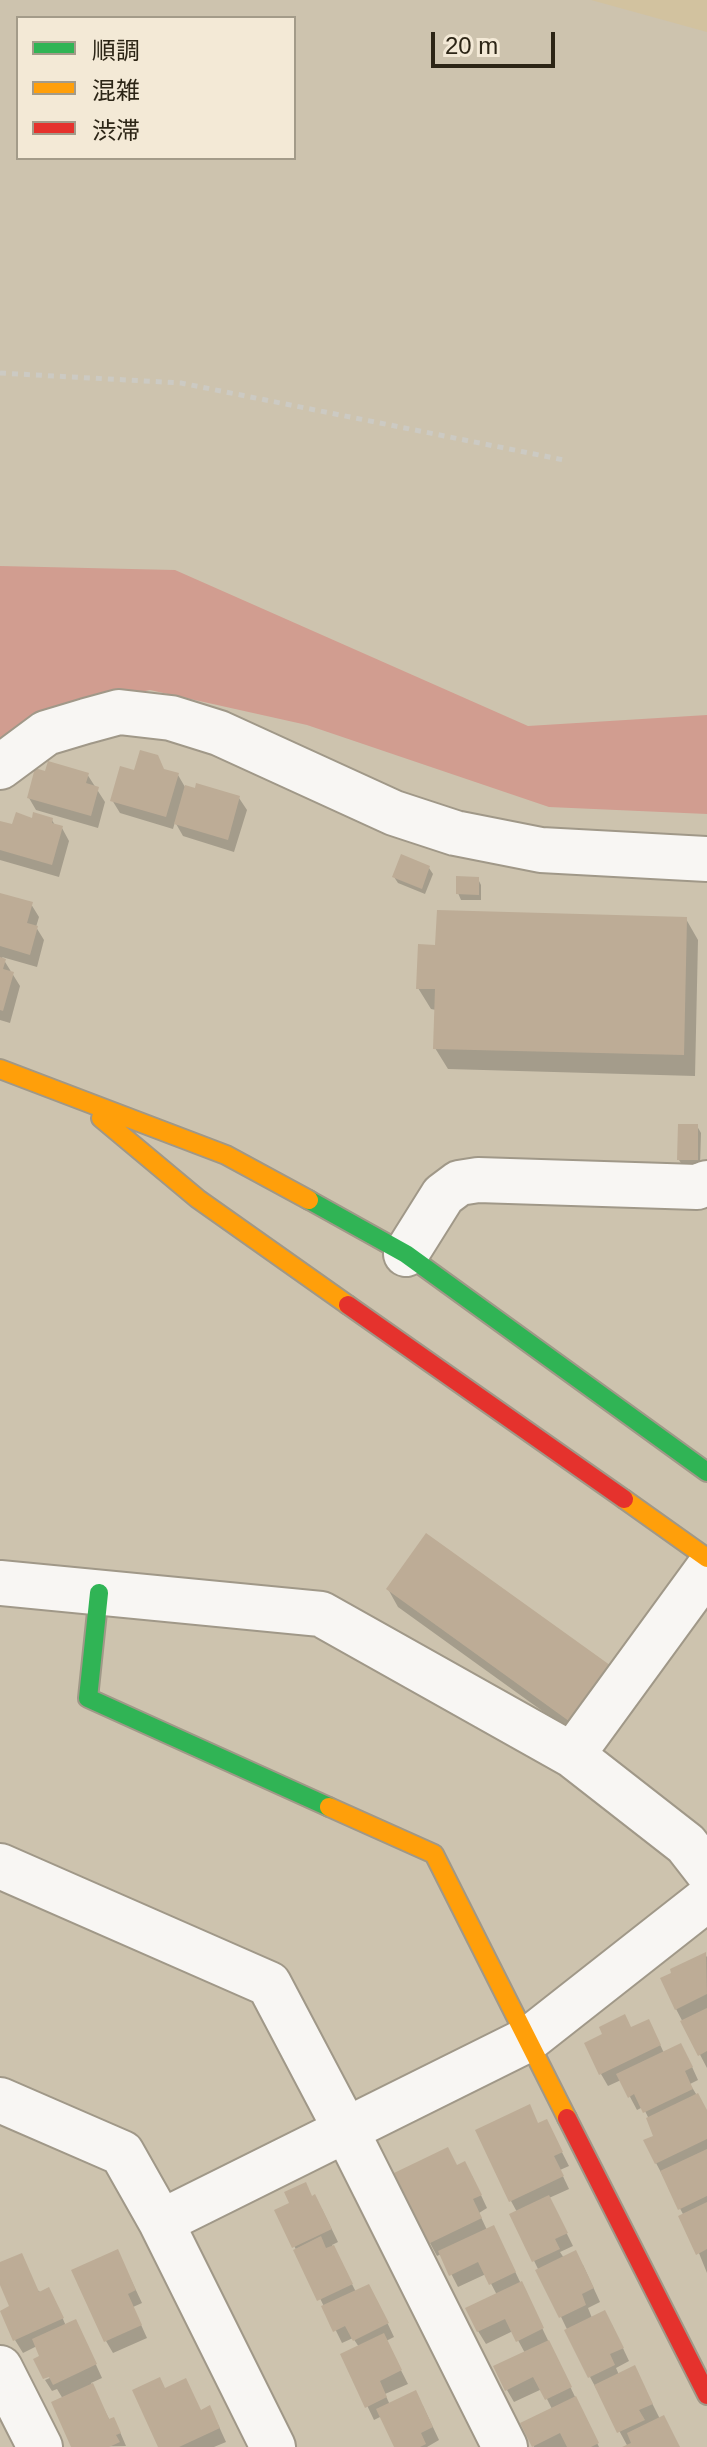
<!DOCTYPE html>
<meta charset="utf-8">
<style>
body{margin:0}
#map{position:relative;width:707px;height:2447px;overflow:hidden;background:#cdc3ae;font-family:Helvetica,"Noto Sans JP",sans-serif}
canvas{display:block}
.legend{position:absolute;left:16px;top:16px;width:280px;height:144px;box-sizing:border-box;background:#f3e9d6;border:2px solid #a39b89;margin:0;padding:10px 14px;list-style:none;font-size:24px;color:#2c2516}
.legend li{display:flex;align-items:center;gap:16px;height:40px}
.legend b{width:40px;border:2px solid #a39b89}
.scale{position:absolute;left:431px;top:32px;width:124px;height:36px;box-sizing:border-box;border:4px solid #2c2516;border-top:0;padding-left:10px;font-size:24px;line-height:28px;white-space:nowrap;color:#2c2516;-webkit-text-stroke:6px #f3e9d6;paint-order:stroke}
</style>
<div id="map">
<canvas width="707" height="2447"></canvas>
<ul class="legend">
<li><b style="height:10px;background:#30b455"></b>順調</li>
<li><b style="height:10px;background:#ff9f0a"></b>混雑</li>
<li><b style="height:10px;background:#e5322d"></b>渋滞</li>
</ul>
<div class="scale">20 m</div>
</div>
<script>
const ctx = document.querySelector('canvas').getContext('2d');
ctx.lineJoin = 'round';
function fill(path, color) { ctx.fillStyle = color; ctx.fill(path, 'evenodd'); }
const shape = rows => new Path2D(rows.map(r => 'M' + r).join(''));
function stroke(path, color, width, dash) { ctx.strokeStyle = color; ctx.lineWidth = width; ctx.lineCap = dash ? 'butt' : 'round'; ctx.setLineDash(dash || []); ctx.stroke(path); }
fill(shape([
 [591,0,707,0,707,32]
]), '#d2c29f');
fill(shape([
 [0,566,175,570,528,726,707,715,707,814,549,807,307,725,150,690,73,706,0,743]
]), '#d19d90');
fill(shape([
 [165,771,178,775,185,787,239,798,247,810,234,852,183,836,175,822,173,829,120,813,112,800,135,772],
 [87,774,105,802,98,828,36,810,29,798],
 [33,820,52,820,56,827,62,828,69,841,59,877,0,860,0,823,14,827],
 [429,868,433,874,425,894,398,883,394,877],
 [478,879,481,885,481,900,461,900,458,893],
 [0,895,31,904,39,917,36,927,44,940,37,967,2,957,20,986,10,1023,0,1020],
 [686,919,698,940,695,1076,448,1069,435,1048,436,1010,431,1009,418,988,437,947],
 [697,1126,701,1133,700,1166,683,1166,679,1160],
 [388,1589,612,1669,584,1741,398,1607],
 [705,1955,707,1957,707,2068,676,2009],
 [631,2029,655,2034,664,2053,688,2058,698,2080,690,2084,707,2112,707,2273,684,2216,656,2163,656,2137,649,2119,643,2107,637,2110,621,2080,608,2086,601,2074],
 [546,2121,569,2166,560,2170,569,2189,549,2198,573,2246,560,2252,564,2258,583,2265,600,2302,588,2308,592,2318,612,2325,629,2361,616,2368,619,2375,641,2381,660,2419,679,2447,628,2447,590,2377,512,2215,517,2212,511,2201,538,2125],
 [457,2167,472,2176,487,2208,479,2213,487,2230,500,2240,599,2447,534,2447,523,2423,552,2409,542,2389,514,2402,507,2390,525,2353,513,2331,486,2344,478,2331,497,2295,486,2274,458,2287,441,2254,437,2256,430,2243],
 [313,2197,322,2209,338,2242,332,2245,356,2292,376,2299,394,2337,386,2341,408,2384,385,2394,390,2405,423,2406,439,2440,427,2447,397,2447,382,2416,374,2420,343,2355,359,2347,353,2338,342,2343,277,2211],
 [0,2264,56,2303,66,2326,82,2334,102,2378,91,2383,110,2421,120,2432,126,2446,73,2447,63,2399,57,2389,52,2391,45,2380,59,2374,42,2357,37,2346,23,2353,15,2340,12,2307,0,2280],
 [124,2265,142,2303,133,2307,147,2338,113,2353,106,2341],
 [165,2390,216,2420,226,2442,214,2447,160,2447]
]), '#0003');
fill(shape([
 [140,750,158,755,164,769,179,773,166,817,110,801,120,766,134,770],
 [48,761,89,773,86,783,99,787,91,816,27,798,35,768,45,771],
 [196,783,240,796,228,840,174,824,185,785,195,788],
 [16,812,32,818,33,812,53,818,52,823,63,826,52,865,0,850,0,821,12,824],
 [401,854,430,866,422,889,392,877],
 [456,876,479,877,479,895,456,894],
 [0,893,33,902,27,923,38,926,30,955,0,946],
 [437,910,687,917,684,1055,433,1049,435,989,416,989,418,944,435,945],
 [0,957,6,959,3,969,14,972,3,1011,0,1010],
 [678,1124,698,1124,698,1160,677,1160],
 [426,1533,614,1668,573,1724,386,1589],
 [706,1952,707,1994,675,2010,660,1978,671,1973,670,1969],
 [707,2008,707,2051,698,2056,680,2021],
 [625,2014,631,2027,649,2019,661,2045,599,2075,584,2043,602,2034,599,2027],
 [681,2043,693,2067,685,2071,693,2089,643,2113,634,2094,628,2098,616,2074],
 [698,2093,707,2110,707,2139,655,2164,643,2140,653,2136,646,2118],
 [530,2104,538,2123,547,2119,563,2152,554,2156,564,2176,509,2202,475,2130],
 [448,2147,457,2165,465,2161,482,2195,473,2199,482,2218,428,2244,394,2173],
 [707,2149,707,2196,678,2210,660,2171],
 [306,2182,312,2196,315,2194,332,2229,292,2248,274,2210,289,2203,284,2192],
 [549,2195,568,2233,555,2239,560,2249,532,2262,509,2214],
 [707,2202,707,2249,696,2255,678,2216],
 [494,2225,516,2272,489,2285,478,2262,449,2276,438,2251],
 [321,2236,326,2248,334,2245,353,2284,317,2301,293,2250],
 [118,2249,136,2290,128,2294,142,2325,104,2342,71,2270],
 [576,2250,594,2288,582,2294,586,2305,559,2318,535,2270],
 [22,2253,39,2292,49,2287,64,2318,13,2341,0,2311,9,2306,0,2285,0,2262],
 [522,2281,544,2328,516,2342,505,2319,477,2332,465,2308],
 [369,2284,389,2323,353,2341,345,2326,333,2332,321,2306],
 [605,2310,624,2348,610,2354,615,2365,588,2378,564,2330],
 [76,2319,97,2364,53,2385,49,2377,43,2379,33,2359,39,2356,32,2339],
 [384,2333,402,2370,380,2381,387,2397,365,2408,340,2354],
 [549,2340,572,2387,545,2400,533,2377,505,2391,493,2366],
 [635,2365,653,2404,639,2410,645,2420,617,2433,594,2385],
 [160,2377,165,2388,186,2378,201,2410,210,2405,220,2428,179,2447,158,2447,132,2390],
 [93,2383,109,2419,114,2417,121,2433,116,2435,120,2442,109,2447,71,2447,51,2402],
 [416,2390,433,2427,421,2433,426,2444,420,2447,394,2447,376,2409],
 [576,2396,599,2443,591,2447,567,2447,560,2433,532,2447,520,2423],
 [664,2415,680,2447,622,2447,631,2443,627,2433]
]), '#bdac96');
const street = shape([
 [0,767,46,733,86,721,119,712,171,718,219,733,394,813,455,833,541,850,707,859],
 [406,1254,443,1195,459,1183,478,1180,697,1187,707,1183],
 [0,1583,321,1614,572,1755,686,1844,707,1871],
 [572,1755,707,1570],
 [0,1866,269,1984,346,2130,505,2447],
 [0,2100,122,2153,161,2222,273,2447],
 [161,2222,529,2039,707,1899],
 [0,2368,40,2447]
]);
const fast = shape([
 [309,1200,406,1254,707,1472],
 [99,1593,88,1698,329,1807]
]);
const slow = shape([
 [0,1069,226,1155,309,1200],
 [101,1118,198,1199,348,1305],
 [624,1499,707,1558],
 [329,1807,434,1854,567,2118]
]);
const jam = shape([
 [348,1305,624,1499],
 [567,2118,707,2395]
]);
stroke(street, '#a09888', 48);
stroke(fast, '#a09888', 22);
stroke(slow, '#a09888', 22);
stroke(jam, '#a09888', 22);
stroke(shape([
 [0,373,181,383,564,460]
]), '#cccac3', 5, [6, 6]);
stroke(street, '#f8f6f3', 44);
stroke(fast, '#30b455', 18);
stroke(slow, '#ff9f0a', 18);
stroke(jam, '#e5322d', 18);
</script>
